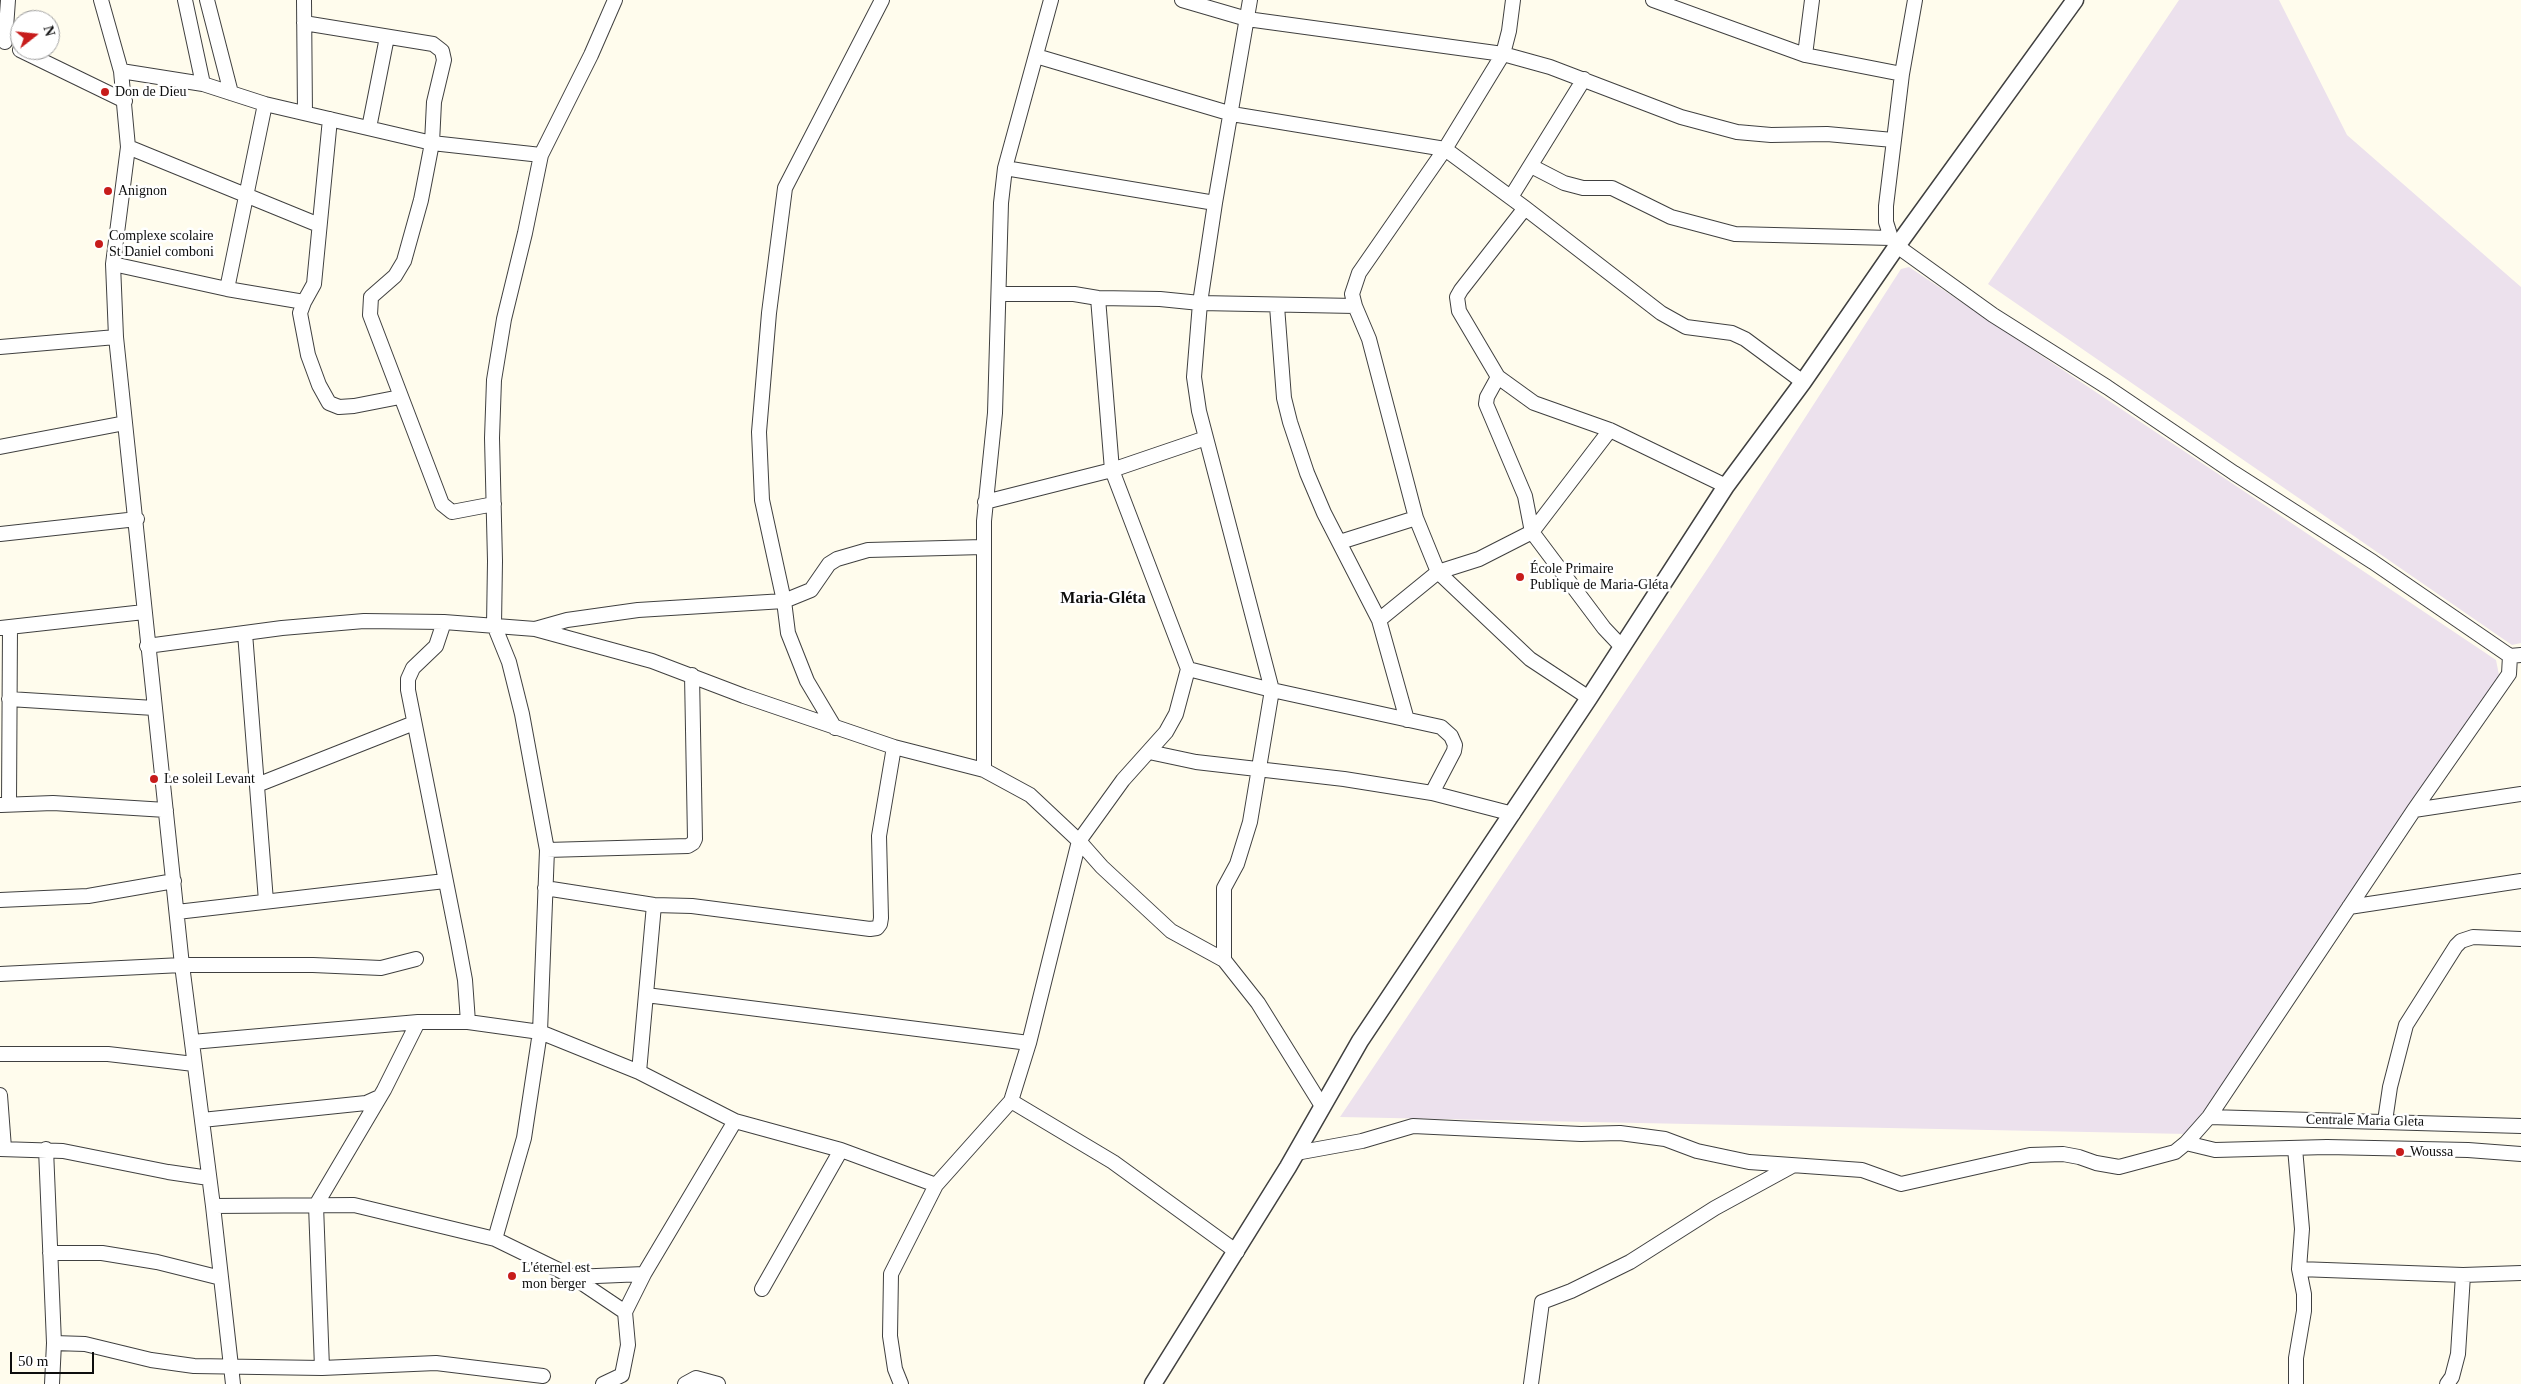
<!DOCTYPE html>
<meta charset="utf-8">
<style>
body{margin:0}
#map{position:relative;width:2521px;height:1384px;overflow:hidden;background:#fffced;font-family:Georgia,serif}
canvas{display:block}
.north{position:absolute;left:10px;top:10px;width:50px;height:50px;box-sizing:border-box;background:#fff;border:1px solid #9e9e9e;border-radius:50%;rotate:74deg;font-size:14px;font-weight:700;line-height:20px;text-align:center;color:#0d0d0d}
.north::after{content:'';display:block;margin:auto;width:18px;height:22px;background:#c71c1b;clip-path:polygon(50% 0,100% 100%,50% 72%,0 100%)}
.scale{position:absolute;left:10px;top:1352px;width:84px;height:22px;box-sizing:border-box;border:2px solid #0d0d0d;border-top:0;padding-left:6px;font-size:15px;line-height:18px;white-space:nowrap;color:#0d0d0d;-webkit-text-stroke:4px #fff;paint-order:stroke}
</style>
<div id="map">
<canvas width="2521" height="1384"></canvas>
<div class="north">N</div>
<div class="scale">50 m</div>
</div>
<script>
const ctx = document.querySelector('canvas').getContext('2d');
ctx.lineJoin = 'round';
function fill(path, color) { ctx.fillStyle = color; ctx.fill(path, 'evenodd'); }
const shape = rows => new Path2D(rows.map(r => 'M' + r).join(''));
function stroke(path, color, width, dash) { ctx.strokeStyle = color; ctx.lineWidth = width; ctx.lineCap = dash ? 'butt' : 'round'; ctx.setLineDash(dash || []); ctx.stroke(path); }
function drawText(font, color, halo, rows, align = 'center') {
  ctx.font = font + ' Georgia,serif'; ctx.lineWidth = 5; ctx.setLineDash([]); ctx.textBaseline = 'middle'; ctx.strokeStyle = halo; ctx.fillStyle = color; for (const [text, x, y, turn = 0] of rows) {
    ctx.save(); ctx.translate(x, y); ctx.rotate((+turn || 0) * Math.PI / 180); ctx.textAlign = isNaN(turn) ? turn : align; if (halo) ctx.strokeText(text, 0, 0); ctx.fillText(text, 0, 0); ctx.restore();
  }
}
fill(shape([
 [2179,0,2279,0,2347,135,2521,287,2521,643,2512,645,1988,284],
 [1909,267,2496,660,2499,675,2188,1134,1340,1117,1710,565,1901,269]
]), '#ece1ed');
const minor = shape([
 [101,0,121,71,128,147,113,264,116,337,182,965,213,1206,233,1384],
 [185,0,203,84],
 [207,0,231,93],
 [304,0,305,113],
 [1182,0,1247,19,1503,54,1550,67,1681,117,1737,132,1771,135,1827,134,1893,140],
 [1513,0,1509,31,1503,54,1445,149,1359,273,1352,294,1355,306,1369,339,1416,518,1438,572,1530,659,1589,698],
 [1653,0,1805,55,1902,74],
 [1915,0,1902,74,1886,206,1886,222,1891,238,1897,246,1993,315,2107,387,2234,473,2373,562,2510,656,2521,655],
 [304,23,433,44,442,51,444,60,434,102,432,143,421,200,404,261,395,276,371,297,370,315,442,504,452,512,494,504],
 [5,42,8,0],
 [20,50,125,101],
 [1805,55,1812,0],
 [1036,56,1232,114,1445,149,1525,208,1661,313,1686,327,1732,333,1745,339,1803,382],
 [121,71,203,84,265,104,432,143,541,155],
 [330,119,314,284,304,302,300,313,308,355,319,385,329,403,339,407,354,406,400,397],
 [369,128,387,37],
 [128,147,319,225],
 [1531,166,1564,183,1583,188,1612,188,1671,217,1735,234,1891,238],
 [1005,168,1215,203],
 [1511,197,1584,79],
 [1525,208,1461,290,1457,297,1459,311,1498,377,1487,397,1486,404,1525,496,1532,532,1604,628,1621,646],
 [113,264,227,289,304,302],
 [227,289,265,104],
 [1000,294,1074,294,1098,298,1160,299,1200,303,1355,306],
 [1277,306,1284,398,1290,422,1307,473,1324,513,1379,620,1407,720],
 [0,347,116,337],
 [1498,377,1534,403,1610,430,1726,486],
 [0,447,125,423],
 [985,502,1112,470,1206,438],
 [0,534,137,519],
 [1340,542,1416,518],
 [1379,620,1438,572,1479,559,1532,532,1610,430],
 [444,622,436,646,413,668,408,679,408,690,458,942,465,980,468,1022],
 [0,628,144,612],
 [535,629,567,620,638,610,784,601,811,590,829,564,837,559,868,550,983,547],
 [245,633,266,901],
 [147,646,282,628,364,621,444,622,535,629,652,661,744,696,894,747,984,770,1030,795,1079,841,1102,867,1171,931,1224,960,1258,1003,1322,1106],
 [1188,669,1272,690,1441,727,1451,736,1455,745,1454,751,1432,793],
 [9,699,154,708],
 [835,728,807,681,788,633,784,601,762,500,759,432,769,313,785,188,882,0],
 [1149,752,1196,762,1344,779,1432,793,1513,814],
 [984,770,984,521,995,413,1001,203,1005,168,1051,0],
 [257,785,414,723],
 [9,804,10,627],
 [1,805,53,803,166,810],
 [2414,810,2521,794],
 [547,850,688,846,693,843,695,839,692,675],
 [545,888,654,905,692,906,870,929,877,928,880,924,881,918,879,836,894,747],
 [0,900,88,896,174,881],
 [2349,907,2521,881],
 [177,912,445,881],
 [1224,960,1224,888,1237,864,1250,822,1272,690,1199,411,1194,377,1200,303,1215,203,1250,0],
 [0,974,182,965,313,965,381,968,416,959],
 [646,995,1029,1043],
 [192,1042,418,1022,468,1022,540,1032,639,1072,735,1121,841,1150,936,1185],
 [0,1054,108,1054,194,1064],
 [639,1072,654,905],
 [0,1095,4,1148],
 [1011,1101,1113,1162,1237,1252],
 [2209,1117,2521,1126],
 [202,1120,366,1103,377,1098],
 [2385,1121,2390,1087,2406,1025,2456,946,2461,941,2473,937,2521,939],
 [2186,1143,2215,1150,2327,1147,2468,1150,2521,1154],
 [2295,1148,2302,1229,2299,1269,2304,1294,2304,1311,2296,1358,2296,1384],
 [0,1149,63,1151,168,1172,209,1178],
 [46,1149,54,1343,52,1384],
 [1296,1153,1362,1141,1413,1126,1581,1134,1620,1133,1665,1139,1697,1151,1749,1162,1862,1170,1901,1184,2030,1155,2063,1154,2079,1157,2096,1163,2119,1167,2175,1152,2186,1143,2209,1117,2414,810,2509,674,2510,656],
 [213,1206,354,1205,495,1239,573,1277,625,1312],
 [495,1239,524,1138,540,1032,547,850,522,714,509,662,494,625,495,561,492,438,494,380,504,319,525,233,541,155,591,55,615,0],
 [50,1253,102,1253,157,1262,221,1278],
 [2299,1269,2463,1275,2521,1273],
 [573,1277,644,1274],
 [762,1289,841,1150],
 [54,1343,85,1344,151,1360,194,1366,322,1368,436,1363,543,1376],
 [322,1368,316,1205,384,1090,418,1022],
 [603,1384,622,1375,628,1345,625,1312,644,1274,735,1121],
 [685,1384,696,1378,718,1384],
 [901,1384,895,1369,890,1336,891,1274,936,1185,1011,1101,1029,1043,1079,841,1123,780,1166,732,1176,714,1188,669,1112,470,1098,298],
 [1531,1384,1542,1302,1571,1291,1630,1262,1715,1208,1792,1166],
 [2447,1384,2452,1377,2458,1354,2463,1275]
]);
const tertiary = shape([
 [1153,1384,1288,1167,1360,1041,1589,698,1726,486,1803,382,1897,246,2075,0]
]);
stroke(minor, '#404040', 16);
stroke(tertiary, '#404040', 19);
stroke(minor, '#fff', 14);
stroke(tertiary, '#fff', 16);
for (const [x, y, r, color] of [
 [105,92,5,"#c71c1b"],
 [108,191,5,"#c71c1b"],
 [99,244,5,"#c71c1b"],
 [1520,577,5,"#c71c1b"],
 [154,779,5,"#c71c1b"],
 [2400,1152,5,"#c71c1b"],
 [512,1276,5,"#c71c1b"]
]) { const dot = new Path2D(); dot.arc(x, y, r, 0, 2 * Math.PI); ctx.fillStyle = color; ctx.fill(dot); stroke(dot, '#fff', 2); }
drawText('14px', '#0d0d0d', '#fff', [
 ["Don de Dieu",115,92],
 ["Anignon",118,191],
 ["Complexe scolaire",109,236],
 ["St Daniel comboni",109,252],
 ["École Primaire",1530,569],
 ["Publique de Maria-Gléta",1530,585],
 ["Le soleil Levant",164,779],
 ["Woussa",2410,1152],
 ["L'éternel est",522,1268],
 ["mon berger",522,1284]
], 'left');
drawText('14px', '#0d0d0d', '#fff', [
 ["Centrale Maria Gleta",2365,1121,1]
]);
drawText('bold 16px', '#0d0d0d', '#fff', [
 ["Maria-Gléta",1103,599]
]);
</script>
